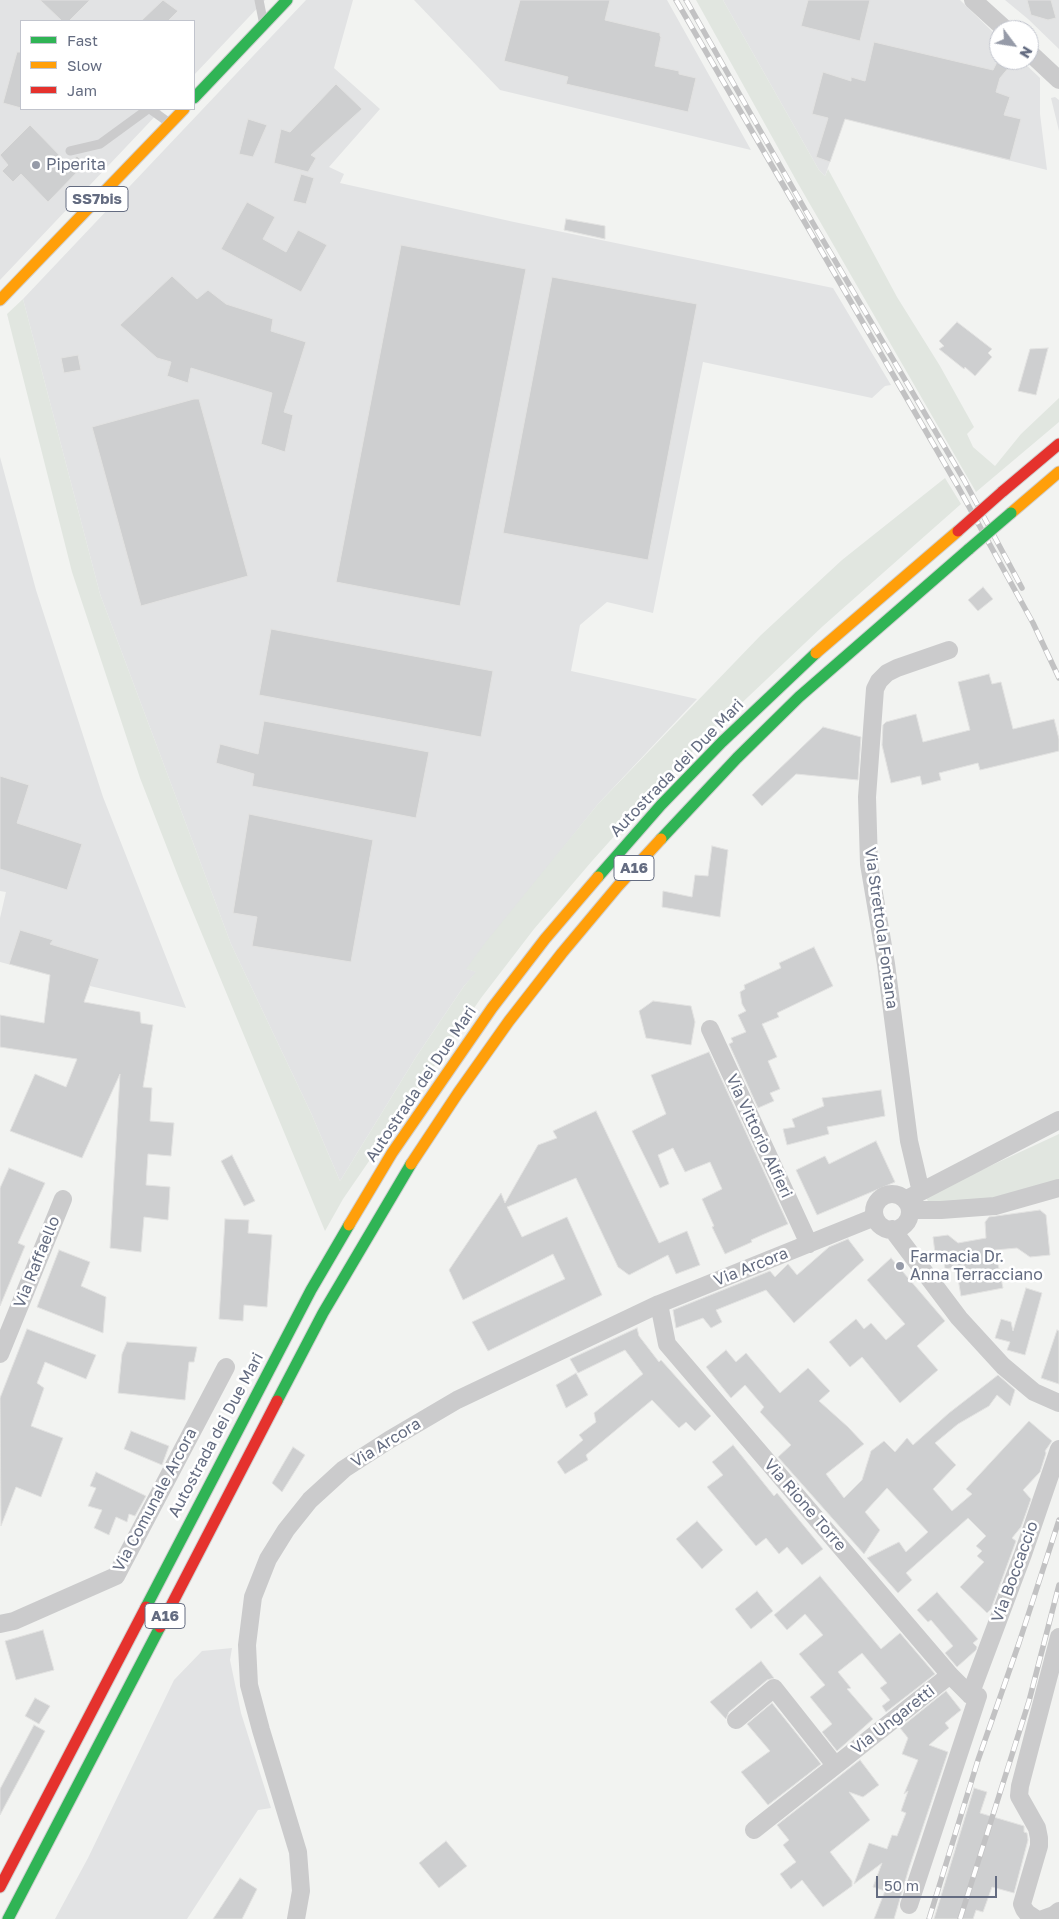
<!DOCTYPE html>
<style>
body{margin:0}
#map{position:relative;width:1059px;height:1919px;overflow:hidden;background:#f2f3f1;font-family:"Golos Text",sans-serif}
canvas{display:block}
.legend{position:absolute;left:20px;top:20px;width:175px;height:90px;box-sizing:border-box;background:#fff;border:1px solid #c1c4cd;margin:0;padding:6px 9px;list-style:none;font-size:15px;color:#646c81}
.legend li{display:flex;align-items:center;gap:10px;height:25px}
.legend b{width:25px;border:1px solid #c1c4cd}
.north{position:absolute;left:989px;top:20px;width:50px;height:50px;box-sizing:border-box;background:#fff;border:1px solid #c1c4cd;border-radius:50%;rotate:121deg;font-size:14px;font-weight:700;line-height:20px;text-align:center;color:#646c81}
.north::after{content:'';display:block;margin:auto;width:18px;height:22px;background:#969ba8;clip-path:polygon(50% 0,100% 100%,50% 72%,0 100%)}
.scale{position:absolute;left:876px;top:1876px;width:121px;height:22px;box-sizing:border-box;border:2px solid #646c81;border-top:0;padding-left:6px;font-size:15px;line-height:18px;white-space:nowrap;color:#646c81;-webkit-text-stroke:4px #fff;paint-order:stroke}
</style>
<div id="map">
<canvas width="1059" height="1919"></canvas>
<ul class="legend">
<li><b style="height:6px;background:#30b455"></b>Fast</li>
<li><b style="height:6px;background:#ff9f0a"></b>Slow</li>
<li><b style="height:6px;background:#e5322d"></b>Jam</li>
</ul>
<div class="north">N</div>
<div class="scale">50 m</div>
</div>
<script>
const ctx = document.querySelector('canvas').getContext('2d');
ctx.lineJoin = 'round';
function fill(path, color) { ctx.fillStyle = color; ctx.fill(path, 'evenodd'); }
const shape = rows => new Path2D(rows.map(r => 'M' + r).join(''));
function stroke(path, color, width, dash) { ctx.strokeStyle = color; ctx.lineWidth = width; ctx.lineCap = dash ? 'butt' : 'round'; ctx.setLineDash(dash || []); ctx.stroke(path); }
function drawText(font, color, halo, rows, align = 'center') {
  ctx.font = font + ' "Golos Text",sans-serif'; ctx.lineWidth = 5; ctx.setLineDash([]); ctx.textBaseline = 'middle'; ctx.strokeStyle = halo; ctx.fillStyle = color; for (const [text, x, y, turn = 0] of rows) {
    ctx.save(); ctx.translate(x, y); ctx.rotate((+turn || 0) * Math.PI / 180); ctx.textAlign = isNaN(turn) ? turn : align; if (halo) ctx.strokeText(text, 0, 0); ctx.fillText(text, 0, 0); ctx.restore();
  }
}
fill(shape([
 [0,0,265,0,194,75,194,21,21,21,21,109,162,109,0,280],
 [306,0,353,0,334,68,380,109,329,167,344,174,340,183,514,222,833,288,891,385,885,386,872,398,703,362,653,613,607,602,580,625,571,671,697,699,598,804,467,969,477,972,464,986,416,1057,340,1181,311,1113,231,944,100,594,23,299],
 [414,0,667,0,751,150,500,90],
 [723,0,960,0,999,38,999,60,1021,60,1040,78,1040,114,1047,170,845,119,825,176,819,170],
 [1005,0,1059,0,1059,49,1028,19],
 [1055,97,1059,100,1059,131,1051,98],
 [0,457,36,590,103,797,186,1008,90,986,0,962,0,918,6,892,0,891],
 [232,1648,230,1660,241,1713,271,1808,258,1810,187,1919,55,1919,88,1858,174,1680,202,1651]
]), '#e2e3e4');
fill(shape([
 [696,0,723,0,819,170,825,176,828,169,897,297,940,366,974,427,967,434,973,447,995,466,1021,434,1059,398,1059,422,976,492,796,180],
 [23,299,100,594,231,944,311,1113,340,1181,416,1057,464,986,476,972,466,969,485,943,598,804,761,635,842,560,945,478,961,504,823,626,711,732,651,795,592,861,534,929,481,998,343,1199,325,1231,180,881,140,778,72,572,7,314],
 [1059,1134,1059,1184,998,1199,932,1204,928,1201,926,1198,962,1179]
]), '#e1e6e0');
const building = shape([
 [40,0,90,0,69,21,62,21,40,0],
 [163,0,178,11,168,21,141,21,163,0],
 [520,0,610,0,605,20,660,33,660,36,661,37,655,66,679,71,679,74,696,78,688,112,566,84,568,77,504,61,520,0],
 [808,0,870,0,860,41,801,26,808,0],
 [1027,0,1051,0,1056,18,1048,20,1031,15,1027,0],
 [874,42,993,70,998,60,1015,60,1000,78,996,92,1010,97,1004,115,1021,119,1010,160,845,119,830,162,816,157,828,118,812,114,823,72,851,81,851,77,865,81,874,42],
 [17,52,21,52,21,108,3,103,17,52],
 [336,84,362,109,311,155,316,158,308,172,274,163,281,129,290,132,336,84],
 [248,119,267,125,253,157,239,154,248,119],
 [30,125,68,164,77,156,85,164,48,202,21,174,13,182,2,171,8,165,0,155,30,125],
 [301,174,314,178,306,204,293,201,301,174],
 [247,202,275,217,263,239,286,252,298,230,327,245,301,292,221,249,247,202],
 [566,219,605,226,605,239,564,230,566,219],
 [401,245,526,269,460,606,336,582,401,245],
 [172,276,197,299,208,290,226,304,273,319,271,331,306,342,284,412,293,415,285,452,261,444,272,393,191,368,188,383,167,376,171,362,157,358,120,325,172,276],
 [552,277,697,304,648,560,503,533,552,277],
 [957,322,992,349,988,353,992,357,975,376,965,367,964,369,939,349,944,346,939,341,957,322],
 [1048,348,1036,395,1018,391,1030,349,1048,348],
 [78,355,81,370,64,373,61,358,78,355],
 [194,399,199,399,248,576,141,606,92,427,194,399],
 [983,587,993,599,978,611,968,600,983,587],
 [271,629,493,671,481,737,259,695,271,629],
 [989,674,992,684,1001,682,1013,729,1054,719,1059,739,1059,751,980,770,978,763,939,773,941,780,922,785,920,776,891,783,882,745,883,725,886,722,916,714,923,742,970,730,958,682,989,674],
 [264,721,429,752,416,818,252,786,254,774,216,763,220,744,258,754,264,721],
 [823,727,861,737,858,780,796,774,762,806,752,795,823,727],
 [0,776,29,785,17,823,82,844,67,890,0,869,0,776],
 [249,814,373,840,351,962,252,946,257,917,233,913,249,814],
 [712,846,728,850,720,917,662,907,663,891,692,897,695,875,708,876,712,846],
 [20,930,53,940,50,944,99,959,84,1002,140,1012,141,1023,153,1025,143,1087,152,1088,150,1121,174,1123,171,1156,148,1154,146,1185,170,1187,168,1220,144,1217,141,1252,110,1248,120,1074,82,1158,10,1131,35,1074,66,1087,77,1059,0,1047,0,1015,44,1023,50,975,9,964,20,930],
 [814,947,833,986,777,1013,779,1017,762,1024,777,1057,768,1061,780,1089,770,1093,774,1101,758,1108,729,1044,733,1042,731,1038,746,1032,738,1015,746,1011,742,1004,740,992,745,989,744,985,781,968,779,963,814,947],
 [653,1001,691,1006,695,1022,691,1045,646,1038,639,1011,653,1001],
 [709,1052,788,1224,762,1235,751,1240,752,1242,725,1254,712,1227,714,1226,702,1199,722,1189,710,1162,685,1172,673,1148,658,1155,669,1184,660,1188,632,1131,666,1114,651,1075,709,1052],
 [881,1090,885,1116,827,1127,829,1134,787,1145,783,1129,795,1127,792,1119,824,1106,822,1098,881,1090],
 [596,1111,659,1243,687,1231,700,1265,676,1274,668,1255,629,1275,618,1267,576,1178,507,1207,522,1237,567,1217,602,1295,488,1351,472,1322,565,1279,553,1254,463,1300,449,1270,501,1193,505,1203,538,1145,557,1138,553,1131,596,1111],
 [876,1141,895,1182,817,1215,796,1170,825,1156,829,1164,876,1141],
 [232,1155,255,1201,244,1206,221,1161,232,1155],
 [9,1168,45,1183,18,1243,25,1246,0,1306,0,1188,9,1168],
 [1040,1210,1046,1215,1050,1255,1030,1257,1017,1248,995,1250,1003,1288,961,1296,956,1267,945,1269,944,1260,936,1261,933,1237,948,1235,958,1243,986,1238,985,1222,989,1217,1040,1210],
 [225,1219,249,1220,248,1233,272,1235,267,1307,244,1305,243,1321,219,1319,225,1219],
 [848,1239,864,1260,794,1323,766,1290,716,1310,722,1322,711,1328,703,1318,676,1328,673,1310,770,1271,775,1277,788,1264,797,1275,829,1247,848,1239],
 [59,1250,90,1262,81,1286,106,1297,103,1333,37,1307,59,1250],
 [891,1258,945,1321,917,1346,938,1370,900,1403,862,1357,850,1367,829,1342,856,1319,864,1329,871,1323,886,1340,905,1324,867,1280,891,1258],
 [1026,1288,1042,1293,1025,1355,1007,1350,1010,1342,995,1338,1001,1319,1011,1322,1013,1331,1026,1288],
 [637,1328,639,1336,659,1362,661,1360,711,1416,695,1431,686,1422,679,1428,652,1400,586,1455,588,1460,565,1474,557,1462,583,1440,579,1435,596,1422,594,1413,643,1374,625,1350,578,1373,570,1359,637,1328],
 [27,1329,96,1355,86,1379,45,1362,37,1383,44,1388,31,1426,63,1438,41,1497,16,1487,1,1526,0,1398,27,1329],
 [1057,1330,1059,1331,1059,1384,1041,1378,1057,1330],
 [127,1342,197,1347,194,1362,189,1362,185,1400,118,1393,122,1354,127,1342],
 [726,1350,736,1362,746,1353,780,1393,808,1368,830,1391,819,1401,848,1427,864,1444,826,1474,844,1498,862,1480,871,1451,884,1441,895,1452,907,1438,913,1445,949,1413,998,1375,1015,1390,1010,1406,997,1395,989,1406,958,1424,935,1443,956,1465,933,1489,952,1511,972,1494,966,1489,1029,1421,1052,1441,1045,1451,1046,1453,1040,1472,1023,1490,1031,1499,1021,1527,1012,1538,1016,1541,991,1609,987,1613,960,1587,984,1562,977,1556,982,1551,976,1546,986,1536,968,1518,906,1573,912,1580,898,1593,867,1558,899,1542,906,1552,928,1532,887,1488,865,1512,880,1530,864,1554,778,1457,791,1445,760,1412,764,1407,745,1385,731,1398,706,1367,726,1350],
 [576,1373,588,1395,566,1408,556,1385,576,1373],
 [131,1431,169,1446,162,1465,124,1449,131,1431],
 [733,1445,774,1496,777,1493,823,1549,802,1565,787,1547,779,1554,766,1538,756,1546,707,1487,723,1475,712,1462,733,1445],
 [293,1447,305,1455,282,1492,272,1483,293,1447],
 [96,1472,146,1496,135,1516,129,1514,127,1522,116,1517,109,1535,94,1528,102,1510,88,1506,96,1488,90,1486,96,1472],
 [697,1521,723,1550,702,1569,676,1539,697,1521],
 [820,1576,881,1649,900,1633,935,1674,886,1712,882,1706,890,1700,880,1688,887,1683,862,1653,838,1672,851,1688,847,1689,873,1719,837,1751,822,1732,832,1724,810,1697,825,1685,799,1654,823,1635,805,1614,787,1630,774,1615,820,1576],
 [757,1591,773,1611,751,1629,735,1609,757,1591],
 [937,1592,978,1639,973,1643,977,1647,976,1650,957,1667,945,1653,953,1646,931,1620,928,1622,917,1610,937,1592],
 [43,1630,54,1670,16,1680,5,1641,43,1630],
 [761,1661,774,1678,767,1680,729,1712,726,1719,710,1702,761,1661],
 [946,1691,961,1710,945,1723,949,1728,929,1745,948,1752,909,1868,894,1919,874,1919,885,1891,873,1887,882,1863,854,1884,869,1843,887,1849,892,1835,897,1836,906,1813,901,1811,908,1791,904,1794,918,1760,902,1754,908,1738,900,1728,946,1691],
 [35,1698,50,1706,39,1724,25,1716,35,1698],
 [772,1703,821,1764,768,1805,741,1772,770,1751,747,1724,772,1703],
 [34,1725,45,1731,0,1815,0,1789,34,1725],
 [860,1760,879,1785,863,1797,849,1792,870,1820,830,1852,852,1881,852,1886,823,1907,802,1880,791,1889,780,1874,796,1862,783,1845,789,1840,777,1825,860,1760],
 [974,1788,987,1792,980,1813,1024,1826,1024,1832,1027,1833,1028,1840,1014,1893,992,1887,983,1912,976,1910,973,1919,934,1919,974,1788],
 [446,1841,467,1866,439,1888,419,1863,446,1841],
 [240,1878,257,1889,242,1919,213,1919,240,1878]
]);
fill(building, '#cecfd0');
stroke(building, '#e2e2e1', 1);
const fast = shape([
 [194,98,287,0],
 [661,839,737,758,799,697,969,549],
 [598,877,661,805,722,742,816,653],
 [277,1401,323,1313,411,1164],
 [146,1607,311,1290,349,1225],
 [8,1919,160,1627]
]);
const slow = shape([
 [0,300,184,109],
 [1011,513,1059,472],
 [816,653,958,531],
 [411,1164,458,1093,509,1021,562,953,618,886,661,839],
 [349,1225,392,1153,492,1008,545,939,598,877]
]);
const jam = shape([
 [1002,492,1059,444],
 [160,1627,277,1401],
 [0,1887,146,1607]
]);
stroke(fast, '#cfcfd0', 13);
stroke(slow, '#cfcfd0', 13);
stroke(jam, '#cfcfd0', 13);
stroke(shape([
 [259,0,263,20],
 [150,109,168,122],
 [70,151,100,144,148,109]
]), '#cbcbcc', 9);
stroke(shape([
 [973,0,1006,30],
 [1029,52,1059,80],
 [710,1029,809,1244],
 [921,1192,909,1141,886,964,869,864,867,797,875,689,879,681,887,673,897,668,949,650],
 '874 1212a18 18 0 1 1 36 0a18 18 0 1 1-36 0Z',
 [905,1200,1059,1120],
 [910,1210,941,1210,995,1206,1059,1188],
 [892,1229,959,1318,1003,1366,1034,1392,1059,1403],
 [659,1304,667,1344,950,1675,970,1695],
 [0,1354,63,1199],
 [0,1624,14,1621,116,1576,226,1367],
 [970,1695,1023,1554,1059,1449],
 [736,1720,774,1688,835,1765],
 [754,1830,950,1675],
 [909,1905,978,1696,970,1695],
 [296,1919,301,1891,298,1852,261,1730,249,1685,247,1645,253,1597,268,1559,286,1530,310,1500,344,1469,389,1440,457,1400,659,1304,875,1217],
 [1036,1919,1027,1913,1024,1909,1022,1904,1039,1846,1039,1838,1037,1828,1019,1796,1020,1786,1059,1637],
 [1043,1919,1054,1915,1059,1911]
]), '#cbcbcc', 18);
stroke(fast, '#30b455', 11);
stroke(slow, '#ff9f0a', 11);
stroke(jam, '#e5322d', 11);
const rail = shape([
 [676,0,957,485,1033,623,1059,678],
 [686,0,807,213,964,480,1022,588],
 [929,1919,978,1760,1019,1643,1059,1520],
 [960,1919,1029,1701,1059,1585]
]);
stroke(rail, '#c2c2c3', 5.5);
stroke(rail, '#fff', 4, [11]);
const fastBridge = shape([
 [969,549,1011,513]
]);
const jamBridge = shape([
 [958,531,1002,492]
]);
stroke(fastBridge, '#cecfcf', 13, []);
stroke(jamBridge, '#cecfcf', 13, []);
stroke(fastBridge, '#30b455', 11);
stroke(jamBridge, '#e5322d', 11);
for (const [x, y, r, color] of [
 [36,165,5,"#969ba8"],
 [900,1266,5,"#969ba8"]
]) { const dot = new Path2D(); dot.arc(x, y, r, 0, 2 * Math.PI); ctx.fillStyle = color; ctx.fill(dot); stroke(dot, '#fff', 2); }
for (const [x, y, w] of [
 [97,199,62],
 [634,868,40],
 [165,1616,40]
]) { const box = new Path2D(); box.roundRect(x - w / 2, y - 12.5, w, 25, 4); ctx.fillStyle = '#fff'; ctx.fill(box); stroke(box, '#646c81', 1); }
drawText('bold 15px', '#646c81', null, [
 ["SS7bis",97,199],
 ["A16",634,868],
 ["A16",165,1616]
]);
drawText('16px', '#646c81', '#fff', [
 ["Piperita",46,165],
 ["Farmacia Dr.",910,1257],
 ["Anna Terracciano",910,1275]
], 'left');
drawText('16px', '#646c81', '#fff', [
 ["Autostrada dei Due Mari",677,768,-46],
 ["Via Strettola Fontana",881,928,82],
 ["Autostrada dei Due Mari",421,1084,-56],
 ["Via Vittorio Alfieri",759,1136,65],
 ["Via Raffaello",37,1262,-68],
 ["Via Arcora",751,1267,-22],
 ["Autostrada dei Due Mari",216,1435,-62],
 ["Via Arcora",386,1443,-32],
 ["Via Comunale Arcora",155,1500,-62],
 ["Via Rione Torre",805,1505,49],
 ["Via Boccaccio",1015,1572,-70],
 ["Via Ungaretti",893,1720,-38]
]);
</script>
